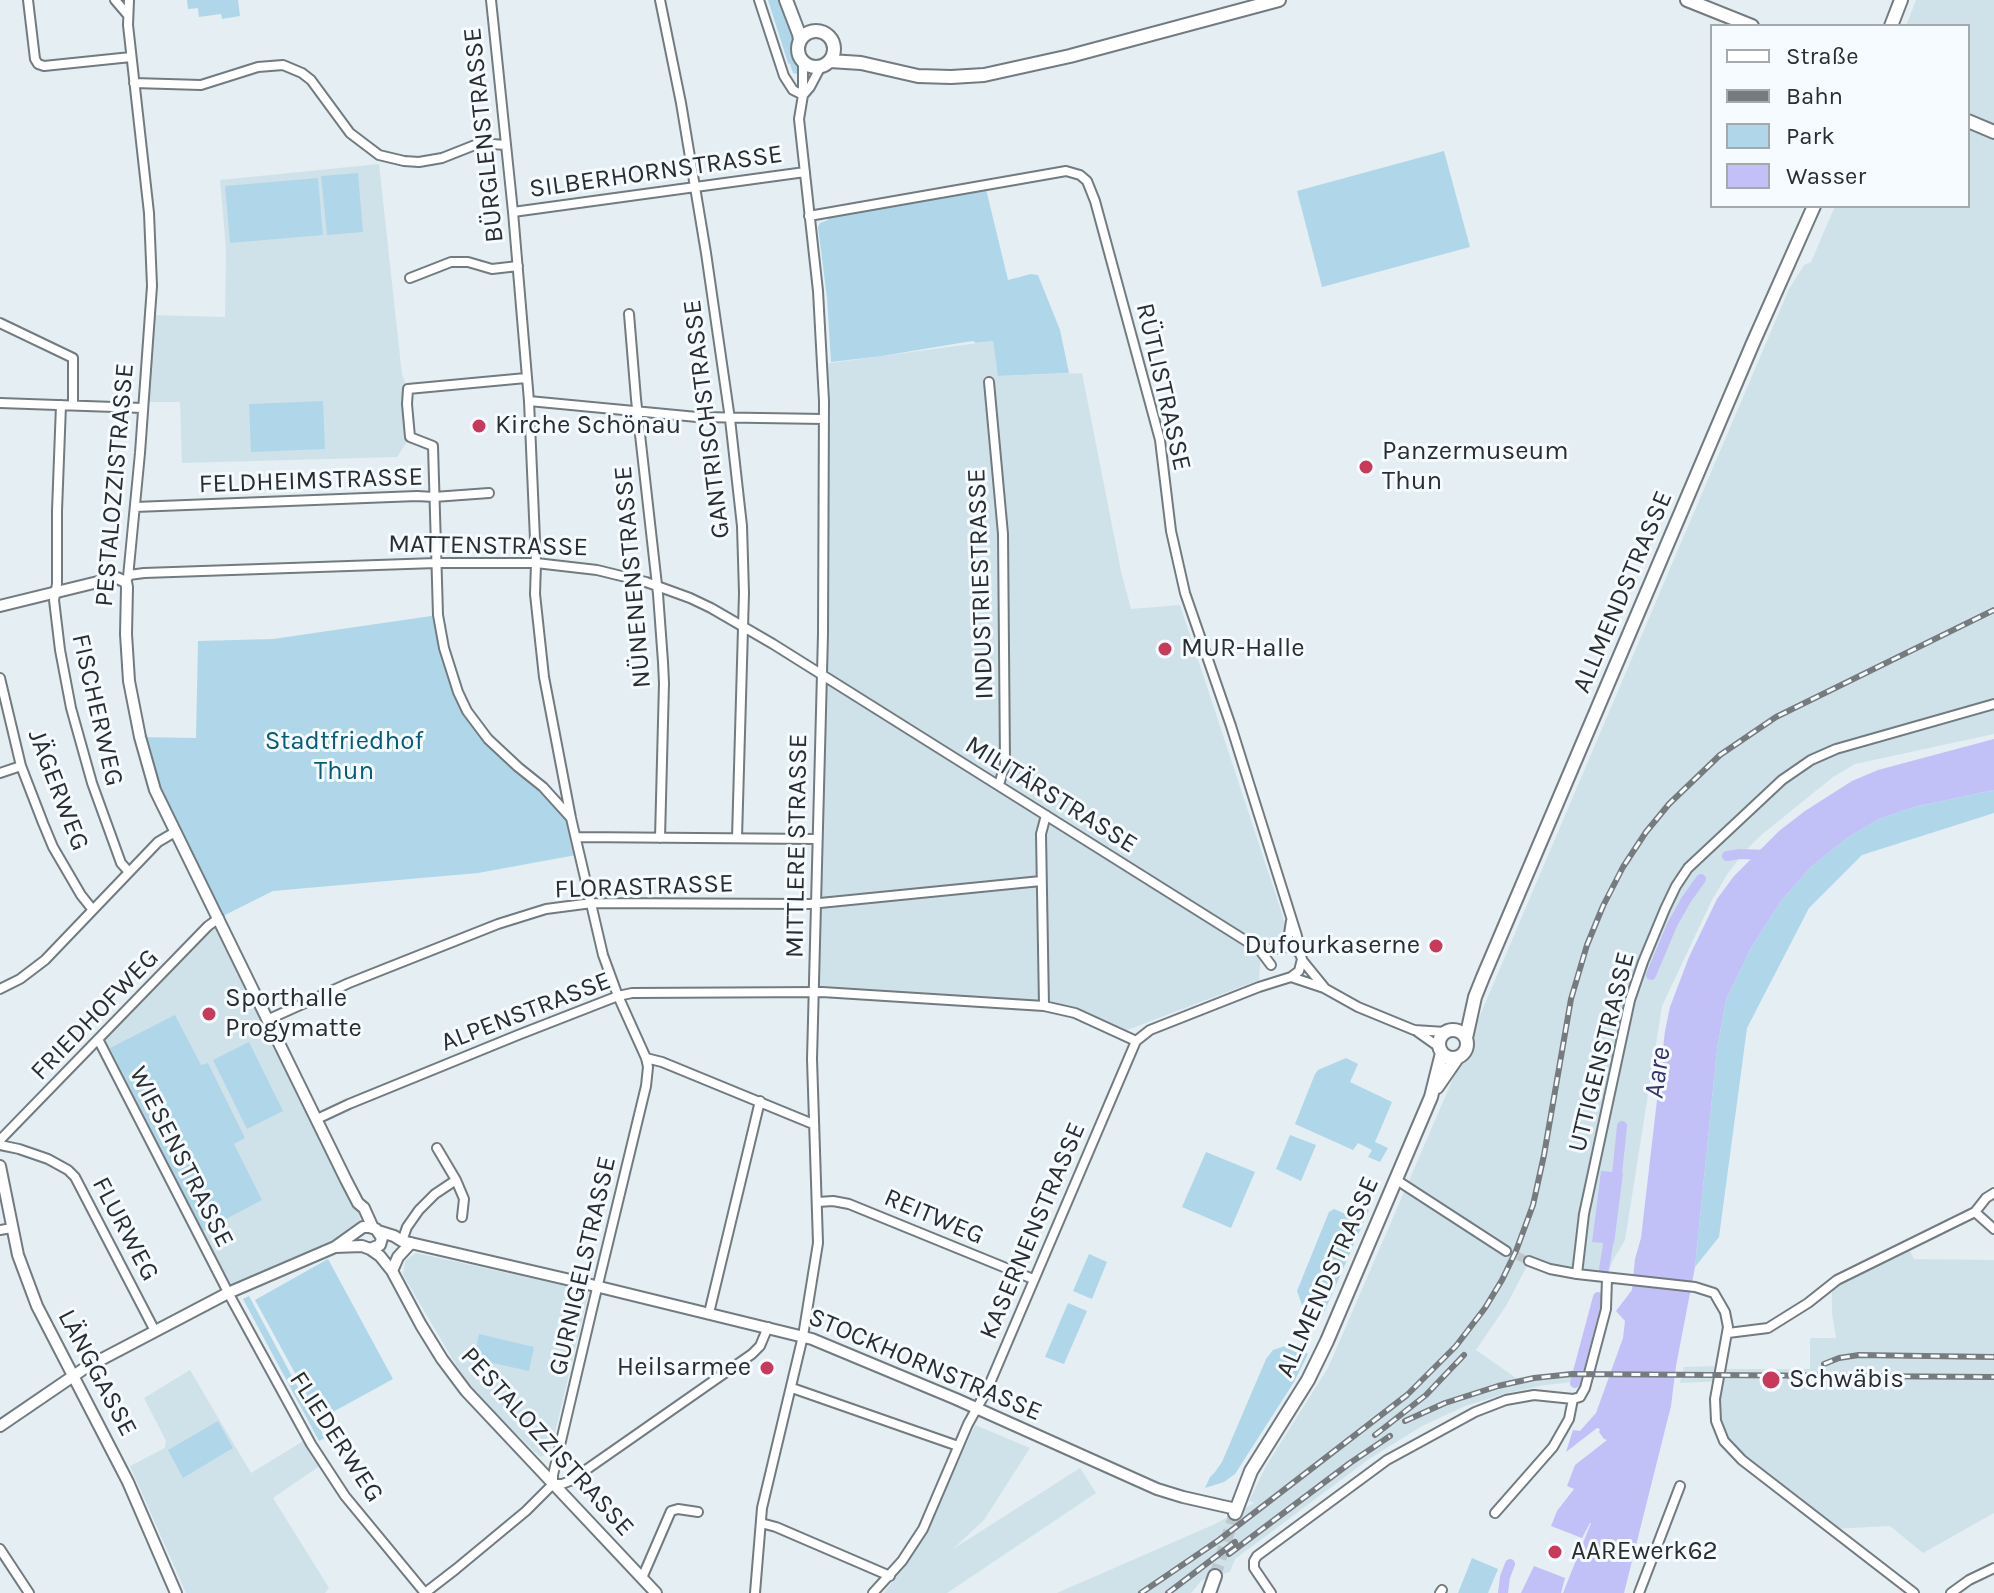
<!DOCTYPE html>
<meta charset="utf-8">
<style>
body{margin:0}
#map{position:relative;width:1994px;height:1593px;overflow:hidden;background:#e4eef3;font-family:Karla,sans-serif}
canvas{display:block}
.legend{position:absolute;left:1710px;top:24px;width:260px;height:184px;box-sizing:border-box;background:#f5fbfe;border:2px solid #a4a9ac;margin:0;padding:10px 14px;list-style:none;font-size:24px;color:#2b2e30}
.legend li{display:flex;align-items:center;gap:16px;height:40px}
.legend b{width:40px;border:2px solid #a4a9ac}
</style>
<div id="map">
<canvas width="1994" height="1593"></canvas>
<ul class="legend">
<li><b style="height:10px;background:#fff"></b>Straße</li>
<li><b style="height:10px;background:#767b7f"></b>Bahn</li>
<li><b style="height:22px;background:#b0d7e9"></b>Park</li>
<li><b style="height:22px;background:#c2c1f7"></b>Wasser</li>
</ul>
</div>
<script>
const ctx = document.querySelector('canvas').getContext('2d');
ctx.lineJoin = 'round';
function fill(path, color) { ctx.fillStyle = color; ctx.fill(path, 'evenodd'); }
const shape = rows => new Path2D(rows.map(r => 'M' + r).join(''));
function stroke(path, color, width, dash) { ctx.strokeStyle = color; ctx.lineWidth = width; ctx.lineCap = dash ? 'butt' : 'round'; ctx.setLineDash(dash || []); ctx.stroke(path); }
function drawText(font, color, halo, rows, align = 'center') {
  ctx.font = font + ' Karla,sans-serif'; ctx.lineWidth = 6; ctx.setLineDash([]); ctx.textBaseline = 'middle'; ctx.strokeStyle = halo; ctx.fillStyle = color; for (const [text, x, y, turn = 0] of rows) {
    ctx.save(); ctx.translate(x, y); ctx.rotate((+turn || 0) * Math.PI / 180); ctx.textAlign = isNaN(turn) ? turn : align; if (halo) ctx.strokeText(text, 0, 0); ctx.fillText(text, 0, 0); ctx.restore();
  }
}
fill(shape([
 [1916,0,1994,0,1994,734,1855,764,1833,777,1760,836,1747,849,1728,873,1712,900,1662,1006,1625,1240,1613,1260,1609,1270,1598,1277,1529,1262,1506,1306,1476,1350,1519,1380,1575,1370,1572,1382,1545,1385,1508,1393,1465,1406,1422,1426,1369,1459,1235,1559,1230,1572,1202,1580,1191,1593,1057,1593,1215,1524,1254,1503,1249,1501,1266,1466,1328,1368,1458,1067,1472,1054,1474,1047,1475,1027,1789,289,1804,265,1811,262,1835,206,1968,206,1968,26,1906,26],
 [379,164,402,375,408,389,410,437,397,457,182,463,180,402,144,402,150,315,225,317,226,249,220,180],
 [993,341,999,376,1082,373,1121,571,1131,609,1180,605,1287,929,1261,952,1259,980,1119,1033,1056,1007,814,992,823,364],
 [219,918,358,1203,360,1220,360,1230,228,1293,98,1039],
 [1907,1245,1914,1259,1994,1260,1994,1513,1923,1553,1890,1526,1832,1529,1733,1452,1716,1421,1724,1381,1680,1383,1684,1367,1714,1366,1726,1369,1810,1369,1810,1338,1836,1338,1832,1313,1832,1284],
 [416,1253,589,1291,550,1453,540,1457,469,1387,403,1275,405,1261],
 [190,1370,251,1473,305,1440,321,1465,273,1498,329,1588,325,1593,186,1593,130,1466,165,1448,166,1441,144,1398],
 [975,1425,1030,1448,984,1520,953,1549,1080,1468,1096,1493,947,1593,884,1593,907,1561,931,1523]
]), '#d0e2e9');
fill(shape([
 [187,0,238,0,240,16,222,19,221,14,199,17,198,8,188,9],
 [768,0,778,0,794,27,796,37,794,51,800,64,801,75,793,73,790,64,788,63],
 [1444,151,1470,247,1322,287,1297,191],
 [358,173,363,232,327,235,321,176],
 [318,178,323,235,230,243,225,186],
 [986,189,1008,280,1031,274,1038,275,1060,330,1069,373,998,376,993,341,975,343,974,341,966,342,882,356,831,362,827,298,818,227,820,223,828,220,828,217],
 [323,401,325,449,251,452,249,404],
 [438,615,451,671,477,725,571,818,576,855,478,873,273,891,219,918,175,832,140,737,196,738,198,641,273,639],
 [1994,790,1994,813,1862,855,1809,908,1747,1028,1719,1237,1695,1267,1717,1049,1726,1000,1751,948,1781,901,1811,867,1847,838,1879,819,1914,807],
 [175,1015,201,1065,208,1063,245,1138,234,1144,262,1200,203,1231,110,1048],
 [249,1042,283,1111,247,1129,213,1060],
 [1346,1058,1358,1064,1350,1082,1392,1102,1375,1142,1388,1148,1380,1162,1368,1157,1372,1150,1358,1143,1353,1150,1295,1124,1315,1074,1318,1070],
 [1290,1135,1316,1145,1301,1181,1276,1169],
 [1206,1152,1255,1172,1231,1228,1182,1207],
 [1334,1209,1362,1221,1367,1209,1369,1210,1322,1317,1308,1311,1302,1305,1297,1291,1329,1212],
 [1089,1254,1107,1262,1092,1299,1073,1291],
 [328,1259,393,1379,320,1419,255,1300],
 [249,1296,325,1438,319,1441,243,1299],
 [1068,1303,1087,1311,1064,1364,1045,1357],
 [479,1334,534,1347,529,1371,474,1359],
 [1285,1346,1294,1347,1308,1354,1294,1382,1235,1474,1224,1482,1205,1488,1210,1477,1215,1472,1222,1462,1266,1359,1273,1350],
 [218,1421,233,1448,183,1478,168,1450],
 [1472,1558,1498,1569,1488,1593,1458,1593]
]), '#b0d7e9');
fill(shape([
 [1994,739,1994,790,1914,807,1879,819,1847,838,1811,867,1781,901,1751,948,1726,1000,1717,1049,1695,1267,1676,1366,1671,1406,1624,1593,1563,1593,1591,1523,1590,1523,1582,1538,1551,1526,1557,1511,1574,1489,1567,1486,1575,1465,1607,1440,1604,1439,1599,1432,1600,1429,1597,1428,1566,1452,1573,1430,1580,1431,1596,1413,1623,1338,1625,1321,1616,1311,1632,1290,1635,1259,1641,1238,1665,1031,1670,1007,1689,957,1717,899,1734,876,1779,831,1805,811,1852,781,1878,770],
 [1601,1171,1623,1173,1614,1244,1592,1242],
 [1534,1566,1565,1578,1561,1593,1521,1593]
]), '#c2c1f7');
stroke(shape([
 [1727,856,1740,854,1769,855],
 [1651,975,1672,925,1686,900,1701,879],
 [1616,1184,1622,1126],
 [1604,1269,1610,1232],
 [1575,1383,1598,1297],
 [1503,1593,1505,1577,1510,1564]
]), '#c2c1f7', 10);
stroke(shape([
 [1506,1251,1529,1261]
]), '#bfc8cc', 8, [8, 4]);
stroke(shape([
 [1215,1576,1235,1513]
]), '#bfc8cc', 12, [12, 6]);
const minor = shape([
 [28,0,35,59,38,64,44,66,131,57],
 [115,0,127,14],
 [491,0,513,212,529,401,536,563,535,594,544,677,571,818,603,955,618,996,646,1058,648,1067,646,1086,593,1305,553,1475,553,1484],
 [660,0,681,103,706,253,730,419,742,526,744,593,737,838],
 [759,0,784,76,793,90,803,95],
 [134,83,201,85,258,67,283,65,302,73,311,80,350,133,379,155,404,161,419,162,442,158,480,143,505,145],
 [804,94,810,87,820,68],
 [513,212,805,172],
 [809,216,1066,171,1080,175,1087,181,1095,201,1160,440,1171,531,1185,593,1231,726,1297,936,1300,954],
 [410,278,451,262,468,262,492,269,518,266],
 [629,314,636,399,658,594,663,662,664,683,660,838],
 [0,323,73,358,73,405],
 [526,378,408,389,407,404,410,437,433,446,438,615,444,648,458,692,467,711,488,739,518,767,543,787,571,818],
 [989,382,1003,534,1005,764,999,785],
 [529,401,697,417,824,419],
 [0,403,143,408],
 [61,405,57,511,57,584,54,600,60,650,71,708,92,783,121,863,129,872],
 [135,507,417,496,434,497,489,493],
 [129,575,144,573,436,563,536,563,597,570,646,582,690,598,711,608,773,644,1259,949,1271,965],
 [128,577,140,453,152,286,149,213,128,25,129,0],
 [0,678,21,766,43,823,53,847,81,895,93,910],
 [0,773,21,766],
 [577,837,817,839],
 [1282,947,1289,934,1291,921],
 [1302,960,1324,987],
 [1291,977,1324,988,1358,1007,1414,1030,1445,1032],
 [0,989,20,979,45,960,158,842,175,832],
 [1044,1006,1041,834,1046,815],
 [267,1020,349,983,498,924,546,909,592,903,810,904,1041,881],
 [1415,1030,1439,1047],
 [98,1039,231,1298,311,1444,345,1496,425,1593],
 [646,1058,662,1062,813,1124],
 [317,1119,349,1104,518,1035,618,996,632,993,822,992,1044,1006,1075,1013,1136,1041],
 [0,1140,208,926,219,918],
 [0,1145,19,1149,48,1159,68,1170,75,1177,155,1331],
 [437,1148,456,1180,464,1199,462,1217],
 [1395,1179,1506,1251],
 [818,1202,833,1201,849,1204,1033,1279],
 [1975,1212,1986,1198,1994,1193],
 [0,1230,12,1228],
 [402,1241,407,1227,419,1210,435,1194,456,1180],
 [1529,1261,1550,1269,1577,1274,1695,1287,1714,1293,1725,1312,1728,1327,1715,1399,1716,1421,1724,1441,1742,1460,1914,1593],
 [1577,1274,1584,1214,1630,1000,1643,962,1665,909,1676,886,1688,868,1782,780,1811,760,1836,749,1994,704],
 [709,1313,760,1101],
 [1728,1333,1768,1328,1808,1303,1837,1280,1975,1212,1994,1229],
 [792,1388,958,1446],
 [1495,1513,1553,1447,1569,1419,1573,1399],
 [761,1523,776,1527,890,1576],
 [0,1549,29,1593],
 [642,1578,671,1511,678,1509,698,1512],
 [425,1593,456,1569,526,1511,553,1484,562,1484,570,1481,752,1354,760,1346,768,1327],
 [755,1593,762,1508,803,1336,818,1243,812,1059,823,634,824,401,818,291,799,119,803,95,803,63],
 [873,1593,902,1561,923,1529,968,1424,987,1390,1136,1041,1150,1030,1259,987,1291,977,1299,971,1302,959,1300,954,1294,948,1285,947,1278,949,1259,949],
 [1271,1593,1254,1568,1254,1561,1257,1556,1387,1460,1475,1412,1506,1400,1534,1395,1573,1399,1580,1397,1585,1388,1606,1309,1607,1278],
 [1440,1593,1442,1590],
 [1639,1593,1680,1486],
 [1951,1593,1969,1580,1994,1568]
]);
const tertiary = shape([
 [0,606,110,579,117,578,126,582,127,587,126,634,129,681,140,737,155,790,346,1180,358,1203,364,1208,373,1228],
 [0,1166,18,1255,37,1306,128,1482,176,1593],
 [378,1231,394,1236,402,1241,579,1282,812,1339,956,1399,1157,1489,1183,1497,1236,1509],
 [335,1247,362,1246,370,1249,380,1256,392,1271,421,1325,442,1359,466,1391,656,1593],
 [392,1271,398,1257,411,1243],
 [0,1426,85,1368,228,1293,335,1247,363,1227,369,1227,376,1229,382,1238,380,1245,370,1249]
]);
const secondary = shape([
 [786,0,799,34,800,40],
 [1687,0,1752,26],
 [1891,26,1901,0],
 '798 49a18 18 0 1 1 36 0a18 18 0 1 1-36 0Z',
 [830,61,861,63,918,76,951,77,984,75,1070,56,1279,0],
 [1968,121,1994,132],
 '1439 1044a14 14 0 1 1 28 0a14 14 0 1 1-28 0Z',
 [1466,1038,1475,997,1483,977,1753,343,1814,206],
 [1437,1087,1457,1058],
 [1235,1513,1251,1471,1308,1380,1327,1341,1431,1097,1442,1053],
 [1209,1593,1215,1576]
]);
stroke(minor, '#727b7f', 12);
stroke(tertiary, '#727b7f', 14);
stroke(secondary, '#727b7f', 16);
stroke(minor, '#fff', 8);
stroke(tertiary, '#fff', 10);
stroke(secondary, '#fff', 12);
const rail = shape([
 [1824,1364,1839,1358,1859,1355,1994,1357],
 [1405,1421,1445,1403,1498,1386,1534,1378,1572,1374,1994,1377],
 [1375,1435,1426,1395,1464,1355],
 [1229,1554,1350,1463,1390,1436],
 [1141,1593,1219,1540,1407,1395,1456,1346,1485,1308,1502,1280,1516,1251,1533,1205,1544,1155,1571,999,1587,945,1603,906,1623,867,1646,832,1669,804,1720,755,1776,717,1994,610],
 [1168,1593,1235,1542]
]);
stroke(rail, '#767b7f', 6);
stroke(rail, '#f5fbfe', 3, [9]);
for (const [x, y, r, color] of [
 [479,426,8,"#c93959"],
 [1366,467,8,"#c93959"],
 [1165,649,8,"#c93959"],
 [1436,946,8,"#c93959"],
 [209,1014,8,"#c93959"],
 [767,1368,8,"#c93959"],
 [1771,1380,10,"#c93959"],
 [1555,1552,8,"#c93959"]
]) { const dot = new Path2D(); dot.arc(x, y, r, 0, 2 * Math.PI); ctx.fillStyle = color; ctx.fill(dot); stroke(dot, '#f5fbfe', 3); }
drawText('26px', '#2b2e30', '#f5fbfe', [
 ["BÜRGLENSTRASSE",484,135,-96],
 ["SILBERHORNSTRASSE",656,172,-8],
 ["RÜTLISTRASSE",1163,387,77],
 ["GANTRISCHSTRASSE",707,419,-97],
 ["FELDHEIMSTRASSE",311,481,-2],
 ["PESTALOZZISTRASSE",115,485,-85],
 ["MATTENSTRASSE",488,546,1],
 ["NÜNENENSTRASSE",633,577,-95],
 ["INDUSTRIESTRASSE",981,584,-92],
 ["ALLMENDSTRASSE",1623,592,-67],
 ["FISCHERWEG",97,710,77],
 ["JÄGERWEG",58,790,69],
 ["MILITÄRSTRASSE",1051,795,32],
 ["MITTLERE STRASSE",797,846,-89],
 ["FLORASTRASSE",644,887,-2],
 ["ALPENSTRASSE",526,1012,-21],
 ["FRIEDHOFWEG",95,1015,-46],
 ["UTTIGENSTRASSE",1602,1052,-76],
 ["WIESENSTRASSE",181,1157,63],
 ["REITWEG",934,1217,23],
 ["FLURWEG",125,1229,62],
 ["KASERNENSTRASSE",1033,1231,-67],
 ["GURNIGELSTRASSE",583,1266,-77],
 ["ALLMENDSTRASSE",1328,1277,-66],
 ["STOCKHORNSTRASSE",925,1365,23],
 ["LÄNGGASSE",97,1373,62],
 ["FLIEDERWEG",336,1437,57],
 ["PESTALOZZISTRASSE",547,1442,48]
]);
drawText('26px', '#2b2e30', '#f5fbfe', [
 ["Kirche Schönau",495,426],
 ["Panzermuseum",1382,452],
 ["Thun",1382,482],
 ["MUR-Halle",1181,649],
 ["Dufourkaserne",1420,946,"right"],
 ["Sporthalle",225,999],
 ["Progymatte",225,1029],
 ["Heilsarmee",751,1368,"right"],
 ["Schwäbis",1789,1380],
 ["AAREwerk62",1571,1552]
], 'left');
drawText('26px', '#045c78', '#f5fbfe', [
 ["Stadtfriedhof",344,742],
 ["Thun",344,772]
]);
drawText('italic 28px', '#393271', '#f5fbfe', [
 ["Aare",1658,1073,-82]
]);
</script>
